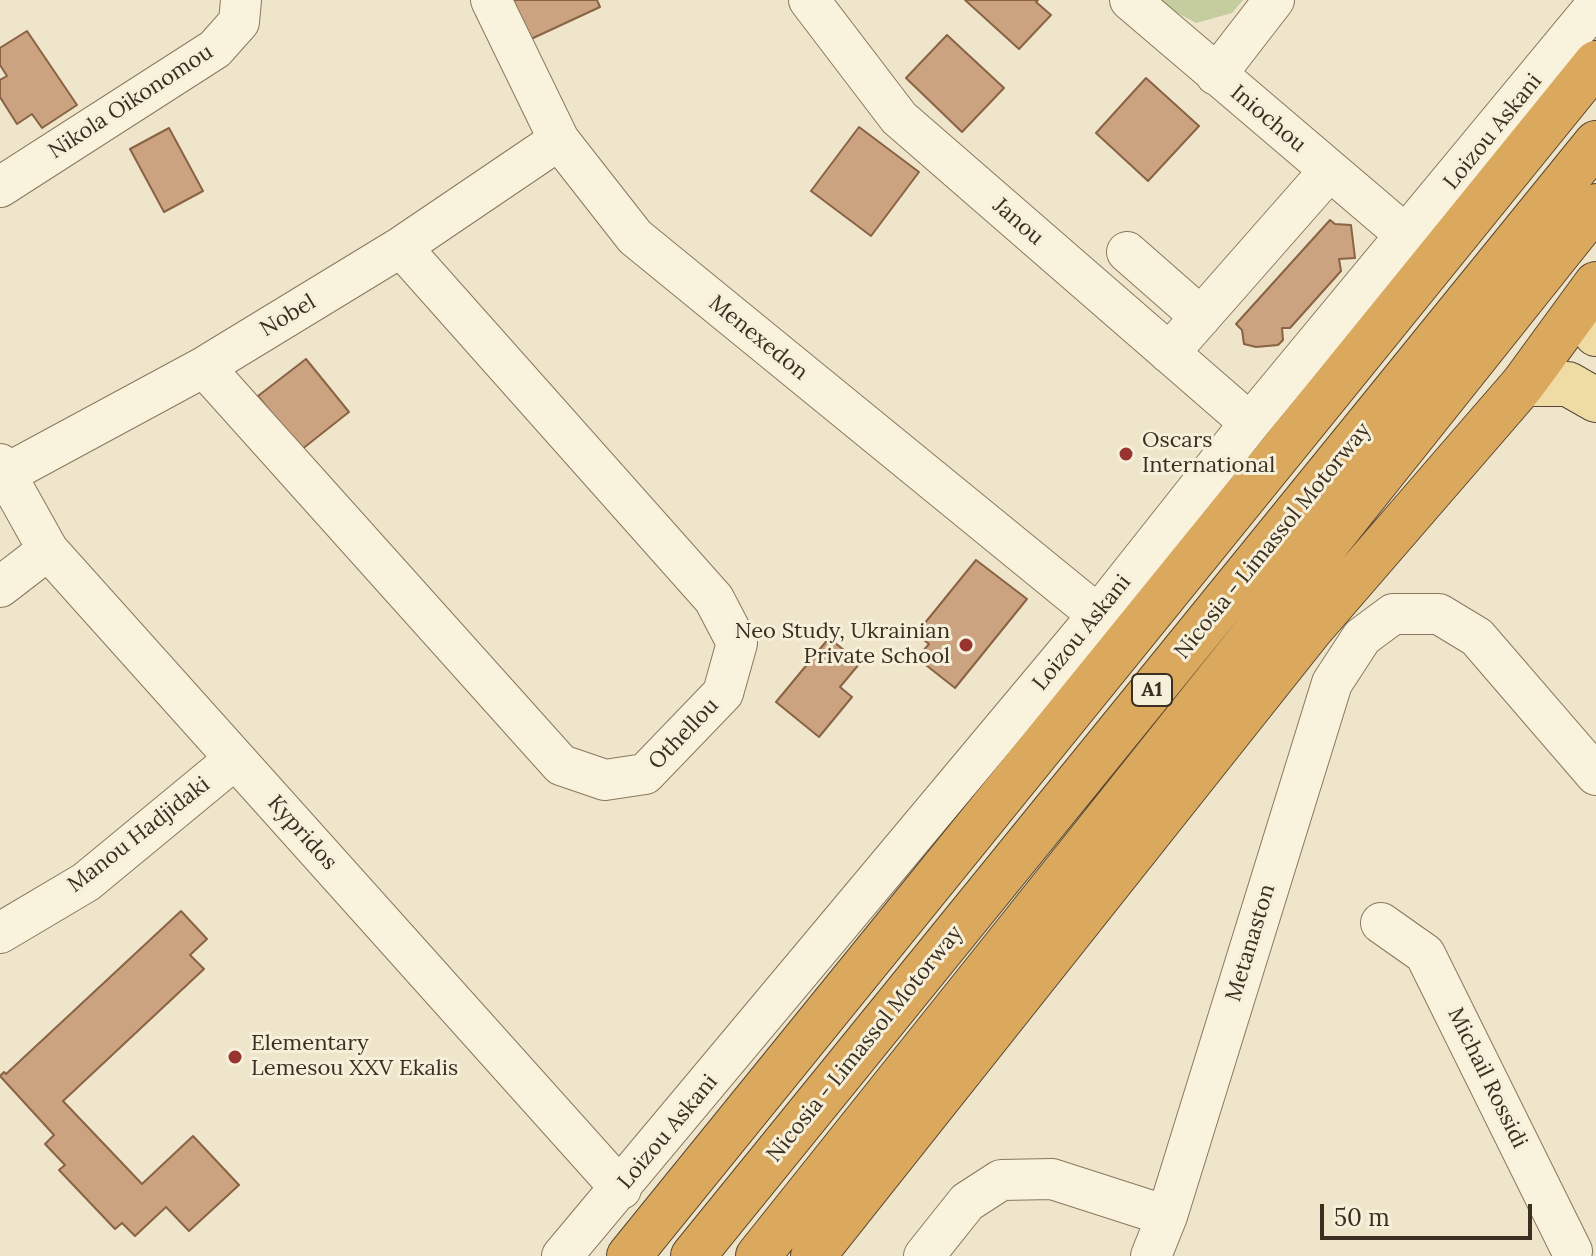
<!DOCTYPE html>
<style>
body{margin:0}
#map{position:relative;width:1596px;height:1256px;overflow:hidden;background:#eee5ca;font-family:Lora,serif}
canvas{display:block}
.scale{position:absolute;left:1320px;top:1204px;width:212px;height:36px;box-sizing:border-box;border:4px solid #3b2f21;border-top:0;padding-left:10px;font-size:24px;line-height:28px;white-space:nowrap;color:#3b2f21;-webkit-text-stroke:6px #f6efd9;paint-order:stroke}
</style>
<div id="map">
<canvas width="1596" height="1256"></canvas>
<div class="scale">50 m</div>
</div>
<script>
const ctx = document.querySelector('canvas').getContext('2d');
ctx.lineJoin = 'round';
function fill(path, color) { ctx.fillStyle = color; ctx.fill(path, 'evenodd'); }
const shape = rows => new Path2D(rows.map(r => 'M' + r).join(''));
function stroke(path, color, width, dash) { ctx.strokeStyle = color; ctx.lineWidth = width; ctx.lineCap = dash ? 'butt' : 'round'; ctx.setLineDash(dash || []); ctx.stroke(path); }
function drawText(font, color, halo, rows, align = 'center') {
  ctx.font = font + ' Lora,serif'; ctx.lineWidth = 6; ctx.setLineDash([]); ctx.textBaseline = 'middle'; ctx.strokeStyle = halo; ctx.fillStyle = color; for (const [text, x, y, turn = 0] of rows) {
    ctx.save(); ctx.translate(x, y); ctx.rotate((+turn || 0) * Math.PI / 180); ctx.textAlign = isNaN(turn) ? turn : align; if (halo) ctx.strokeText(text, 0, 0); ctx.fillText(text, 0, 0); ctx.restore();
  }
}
fill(shape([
 [1154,0,1243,0,1232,13,1196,23]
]), '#c5cc9d');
const building = shape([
 [513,0,597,0,600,7,531,39,513,0],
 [965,0,1038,0,1036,2,1051,15,1019,49,965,0],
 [27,31,77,105,42,128,32,114,17,124,0,97,0,80,7,76,0,65,0,48,27,31],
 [947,35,1004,88,962,132,906,78,947,35],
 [1146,78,1199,126,1148,181,1096,133,1146,78],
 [859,127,919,172,871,236,811,191,859,127],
 [169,128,203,191,164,212,130,149,169,128],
 [1330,220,1335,224,1351,225,1355,258,1339,259,1341,271,1290,328,1282,328,1283,340,1278,345,1256,347,1244,344,1242,330,1236,324,1330,220],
 [306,359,349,412,301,450,258,396,306,359],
 [976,560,1027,599,955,688,917,658,929,644,916,634,976,560],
 [829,638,860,663,840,687,852,697,819,737,776,702,829,638],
 [181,911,207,939,190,955,204,969,63,1101,142,1184,193,1136,239,1185,189,1231,166,1207,135,1236,122,1223,115,1229,59,1170,65,1165,45,1144,54,1135,0,1076,4,1072,6,1074,181,911]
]);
fill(building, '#cba381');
stroke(building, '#896344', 2);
const minor = shape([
 [491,0,559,140,635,237,1098,615],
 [809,0,899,118,1250,423],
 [1130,0,1407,236],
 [1216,75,1274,0],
 [0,187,215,49,239,22,241,0],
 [1127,252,1201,317],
 [1169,353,1329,171],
 [204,367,561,765,605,780,645,774,723,693,737,643,714,599,401,247],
 [0,464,48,550,621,1189],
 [6,474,204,367,401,247,559,140],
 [0,587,48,550],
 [1381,923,1425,954,1572,1251],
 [0,933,86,882,235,759],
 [562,1256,1098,615,1250,423,1596,5],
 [924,1256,967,1202,1001,1180,1052,1179,1167,1216],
 [1151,1256,1167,1216,1332,683,1362,637,1393,614,1439,614,1477,637,1596,775]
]);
const major = shape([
 [1596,305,1593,321,1596,334],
 [1523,384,1568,384,1596,400]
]);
const highway = shape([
 [629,1256,1596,63],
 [693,1256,1596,143],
 [758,1256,1596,206],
 [813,1256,1311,629,1523,384,1596,284]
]);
stroke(minor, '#8b785e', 42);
stroke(major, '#594632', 46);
stroke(highway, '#594632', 46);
stroke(minor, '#f9f2dd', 40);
stroke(major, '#efdba4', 44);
stroke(highway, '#daa95e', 44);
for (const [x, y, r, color] of [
 [1126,454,8,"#98342f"],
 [966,645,8,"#98342f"],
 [235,1057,8,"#98342f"]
]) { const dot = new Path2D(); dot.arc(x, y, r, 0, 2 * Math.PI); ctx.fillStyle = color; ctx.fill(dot); stroke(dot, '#f6efd9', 3); }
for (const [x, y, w] of [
 [1152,690,40]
]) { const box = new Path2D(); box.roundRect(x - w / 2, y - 16, w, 32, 6); ctx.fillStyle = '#f6efd9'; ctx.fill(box); stroke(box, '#3b2f21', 2); }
drawText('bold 20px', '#3b2f21', null, [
 ["A1",1152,690]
]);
drawText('22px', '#3b2f21', '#f6efd9', [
 ["Nikola Oikonomou",131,102,-33],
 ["Iniochou",1268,119,40],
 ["Loizou Askani",1493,132,-51],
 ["Janou",1018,222,41],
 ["Nobel",288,316,-31],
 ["Menexedon",758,338,39],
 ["Nicosia - Limassol Motorway",1273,541,-51],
 ["Loizou Askani",1082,633,-51],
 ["Othellou",684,734,-46],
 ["Kypridos",302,833,48],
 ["Manou Hadjidaki",139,835,-38],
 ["Metanaston",1251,943,-73],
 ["Nicosia - Limassol Motorway",865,1044,-51],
 ["Michail Rossidi",1487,1078,64],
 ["Loizou Askani",668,1132,-50]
]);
drawText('22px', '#3b2f21', '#f6efd9', [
 ["Oscars",1142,441],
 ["International",1142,466],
 ["Neo Study, Ukrainian",950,632,"right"],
 ["Private School",950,657,"right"],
 ["Elementary",251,1044],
 ["Lemesou XXV Ekalis",251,1069]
], 'left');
</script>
